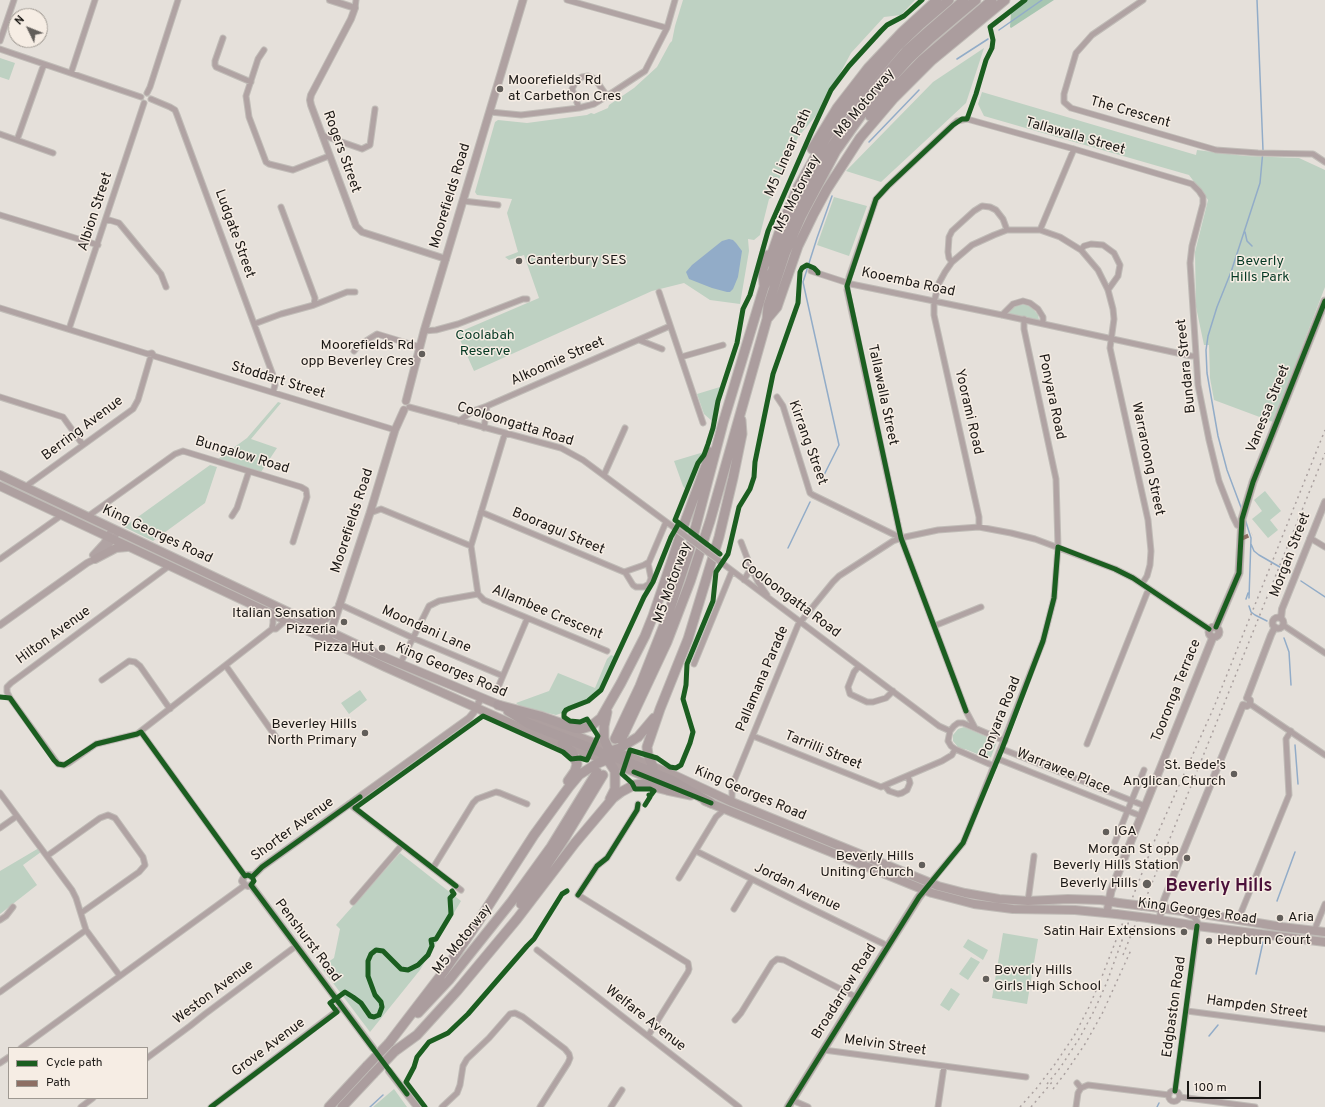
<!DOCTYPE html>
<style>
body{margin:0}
#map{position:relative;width:1325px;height:1107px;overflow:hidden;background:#e5e0da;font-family:Overpass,sans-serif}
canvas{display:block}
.legend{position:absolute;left:8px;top:1047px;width:140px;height:52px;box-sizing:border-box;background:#f6ede4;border:1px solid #9e9891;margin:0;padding:5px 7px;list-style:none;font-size:12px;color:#1b1815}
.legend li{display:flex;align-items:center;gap:8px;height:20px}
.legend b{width:20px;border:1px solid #9e9891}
.north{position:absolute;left:8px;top:8px;width:40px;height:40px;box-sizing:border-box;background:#f6ede4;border:1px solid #9e9891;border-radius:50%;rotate:313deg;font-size:11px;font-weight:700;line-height:16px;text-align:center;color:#1b1815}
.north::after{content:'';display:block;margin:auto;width:14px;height:18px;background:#625e5a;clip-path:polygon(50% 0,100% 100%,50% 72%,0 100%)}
.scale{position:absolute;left:1187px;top:1081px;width:74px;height:18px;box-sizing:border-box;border:2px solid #1b1815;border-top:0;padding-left:5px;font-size:12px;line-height:14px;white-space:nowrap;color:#1b1815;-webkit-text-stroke:3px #f6ede4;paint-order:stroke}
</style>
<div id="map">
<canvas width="1325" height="1107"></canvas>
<ul class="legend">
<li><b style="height:5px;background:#1b5e20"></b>Cycle path</li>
<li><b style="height:5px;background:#8d6e63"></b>Path</li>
</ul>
<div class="north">N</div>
<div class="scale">100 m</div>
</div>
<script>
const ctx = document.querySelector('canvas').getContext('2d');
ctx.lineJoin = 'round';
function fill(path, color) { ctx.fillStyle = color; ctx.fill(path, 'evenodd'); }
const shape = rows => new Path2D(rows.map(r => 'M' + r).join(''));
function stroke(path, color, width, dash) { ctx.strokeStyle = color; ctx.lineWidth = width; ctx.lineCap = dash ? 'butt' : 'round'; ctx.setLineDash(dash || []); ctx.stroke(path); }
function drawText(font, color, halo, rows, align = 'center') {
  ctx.font = font + ' Overpass,sans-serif'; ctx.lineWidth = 3; ctx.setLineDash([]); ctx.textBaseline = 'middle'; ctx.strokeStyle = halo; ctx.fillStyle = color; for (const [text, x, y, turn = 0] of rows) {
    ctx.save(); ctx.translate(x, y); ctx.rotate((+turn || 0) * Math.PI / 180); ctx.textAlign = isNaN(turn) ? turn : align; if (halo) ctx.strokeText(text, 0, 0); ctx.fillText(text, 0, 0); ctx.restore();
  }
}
fill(shape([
 [683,0,915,0,901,15,884,17,851,53,820,111,798,137,776,186,774,196,769,199,760,235,754,240,748,239,749,251,740,304,710,300,684,283,652,291,474,371,457,333,539,298,524,255,509,260,505,257,518,252,507,213,512,199,477,195,475,192,495,122,498,120,527,123,587,115,591,113,594,114,608,108,609,105,634,88,657,67,670,43,672,41,675,26],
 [984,48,966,103,881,182,846,171,933,82],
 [0,58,15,63,9,80,0,77],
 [982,92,1196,155,1197,150,1245,156,1299,158,1325,170,1325,287,1273,422,1214,400,1210,378,1209,345,1204,345,1196,307,1195,252,1208,200,1189,175,984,116,978,104],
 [834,197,867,206,849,256,817,245],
 [1023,303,1028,305,1034,310,1038,315,1039,320,1008,314,1015,305],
 [720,387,720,389,712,421,704,414,697,394],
 [278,402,281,403,251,439,277,448,261,472,218,459,247,438],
 [704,452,701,455,692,472,686,490,683,486,674,461],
 [210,465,217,467,205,503,153,541,124,527],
 [1265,491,1281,511,1270,520,1278,530,1268,538,1252,519,1262,511,1254,500],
 [611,655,616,657,600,689,594,697,567,708,562,713,556,715,520,706,516,703,549,691,558,673,595,688,607,659],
 [360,690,367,700,349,714,341,703],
 [964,727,994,740,996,744,991,757,987,758,965,749,964,750,958,747,953,741,953,735,958,729],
 [39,848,41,852,23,865,37,885,0,914,0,871],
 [400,853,461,901,420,970,370,1032,321,967,334,958,340,929,336,925],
 [1003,933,1038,939,1027,1004,992,998],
 [968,939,988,950,983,960,963,947],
 [971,957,980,962,968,980,959,974],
 [951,988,960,994,949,1011,940,1005],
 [394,1089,407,1107,373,1107]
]), '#bed1c2');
fill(shape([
 [1027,0,1054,0,1011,28,1010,27,1011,13]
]), '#a7c6b1');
fill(shape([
 [729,239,733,240,736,243,742,251,738,277,733,289,730,292,727,292,712,288,689,279,686,272,692,265,722,241]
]), '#92acc8');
stroke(shape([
 [999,30,1042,0],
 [957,59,988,39],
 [869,142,919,90],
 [1245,232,1247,241,1252,246],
 [819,485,839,445,803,282,817,238,832,196],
 [1242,510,1227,470,1218,436,1207,373,1206,350,1208,336,1217,307,1231,272,1260,183,1263,150,1257,0],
 [1245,519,1251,538,1249,598],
 [1251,544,1254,551,1259,555,1292,574],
 [788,548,810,502],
 [1301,581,1325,597],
 [1246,599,1248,593],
 [1249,606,1251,612,1255,615,1267,621],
 [1284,638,1289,652,1291,685],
 [1295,745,1298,784],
 [1277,901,1295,852],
 [1256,974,1263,942],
 [1209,1036,1218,1025],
 [370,1107,383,1095],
 [1157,1107,1159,1103]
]), '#92acc8', 1.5);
const minor = shape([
 [567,0,667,28],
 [1143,0,1092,35,1076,53,1064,94,1064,102,1071,108,1216,150,1258,153,1313,154,1325,162],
 [355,8,356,0],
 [223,38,215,61,215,65,216,67,251,82],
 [0,41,14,0],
 [0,49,141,97],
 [264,50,258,59,246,96,249,117,266,162,269,164,293,170,329,156],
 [71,73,95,0],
 [147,93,150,87,178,0],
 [151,99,170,107,175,110,177,115,274,378,275,385,273,392],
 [579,108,572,89,576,81,582,77,588,76,595,79,607,96],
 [490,112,521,115,579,108,594,104,607,96,645,71,667,28,675,0],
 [0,134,53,153],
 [322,135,362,149,370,145,375,109],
 [17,140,44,64],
 [463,201,498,205],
 [0,215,98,245],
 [106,219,119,223,161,274,166,287],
 [1040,230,1074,149],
 [1081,250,1084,246,1091,244,1103,245,1114,253,1120,265,1118,276,1108,290],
 [952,262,949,258,948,252,949,237,952,231,974,211,982,206,990,207,996,210,1003,219,1007,230],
 [811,271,851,284,1002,315,1191,356,1195,356],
 [659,292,703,423],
 [314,305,347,292,355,292],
 [0,308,148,354,152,353,154,356,395,430],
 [1002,315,1013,304,1023,301,1030,303,1038,309,1043,317,1043,324],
 [254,324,281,314,314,305,315,298,281,207],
 [69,329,144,103],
 [424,331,436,330,458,324,523,299,527,299],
 [639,340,662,349],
 [354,351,358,346,377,334,420,347],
 [681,357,723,345],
 [0,397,63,417,83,445],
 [777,397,783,406,810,493,813,495,901,538],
 [409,407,561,448,583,460,676,529],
 [459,421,473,411,487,406,670,326],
 [484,428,487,406],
 [505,433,471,546,478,594,484,600,607,651],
 [604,475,625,428],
 [25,487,133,409,138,400,150,359],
 [481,512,624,572,644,565,649,562,666,522],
 [370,513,381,509,471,546],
 [232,516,237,508,249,471],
 [87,517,175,454,183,451,301,487,306,490,307,497,293,542],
 [979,527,979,517,934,315,934,302,939,283,945,272,952,262,972,245,994,235,1007,230,1040,230,1060,237,1081,250,1098,270,1108,290,1113,309,1114,319,1110,348,1148,520,1151,551,1150,565,1147,576,1142,584],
 [1310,538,1325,547],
 [741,542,751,568,744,580],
 [0,559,62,515],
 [718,560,939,726,950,731],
 [169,566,11,683,7,687,7,692,10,698,58,764,64,765,69,763,96,744,137,734,272,629,276,629,285,621],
 [751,568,758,582,767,595],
 [625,572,633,585,636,587,644,587,649,584,651,578,648,563],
 [339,604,413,638,503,676],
 [1283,625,1325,653],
 [934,626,981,607],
 [272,629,273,623,273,615],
 [400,664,429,606,439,601,478,594],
 [694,664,732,571],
 [226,666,278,740],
 [859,666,854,672,848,687,850,694,867,702,873,702,886,698,893,691],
 [102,680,129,661,135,662,140,666,170,709],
 [497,690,527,619],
 [1250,704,1325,755],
 [975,728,966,711,901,538,847,290,849,277,876,199,888,186,957,121,967,119,1074,149,1192,184,1199,191,1203,197,1203,204,1192,246,1190,263,1198,385,1209,440,1219,481,1233,517,1237,525,1241,527],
 [141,732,245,876],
 [753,736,881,787,942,761,952,755,955,749],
 [1087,744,1147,593,1150,590],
 [1002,749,1145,806],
 [998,759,1141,816],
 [994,766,955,749,951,746,948,741,950,731,954,726,958,723,963,723,1005,741],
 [885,786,889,791,898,794,902,793,907,790,910,783,908,776],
 [0,793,72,890,76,898,86,930,120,976],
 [732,802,732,786,798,625,833,582,839,576,893,541,905,537,938,530,979,527,1011,533,1035,539,1115,569,1133,578,1209,629],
 [349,804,461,890],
 [638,804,637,810,607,858,597,866,578,895,688,963,689,969,688,972,648,1036],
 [0,828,17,816],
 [1115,842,1144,770],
 [696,851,802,904,888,946],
 [47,856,100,818,108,815,115,818,143,857,145,865,139,872,81,913],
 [433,868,473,803,477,799,496,792,500,793,527,804],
 [679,878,716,817,725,809],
 [930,883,963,843,966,836,1043,641,1054,598,1058,547,1056,479,1024,329,1024,319],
 [1028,901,1034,856],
 [353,902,402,845],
 [734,909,752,879],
 [0,920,6,916,13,907],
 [1238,920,1289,795,1286,739,1291,731],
 [1315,931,1316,926,1325,904],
 [537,950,739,1107],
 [0,992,86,930],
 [1187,1011,1325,1029],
 [735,1020,741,1013,772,963,777,959,784,960,856,997],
 [21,1048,245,885],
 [824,1050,1026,1077],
 [147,1058,190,1026,205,1014,296,946],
 [0,1063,9,1057],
 [1077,1083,1081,1088,1088,1085,1169,1095],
 '1168.5 1096a5.5 5.5 0 1 1 11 0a5.5 5.5 0 1 1-11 0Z',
 [1175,1091,1198,923,1194,917,1186,914],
 [1180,1097,1255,1107],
 [792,1100,808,1107],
 [81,1107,93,1098],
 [211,1107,342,1007],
 [442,1107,457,1093,460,1085,463,1066,467,1059,489,1038,510,1014,515,1013,523,1017,565,1049,569,1054,570,1058,568,1063,540,1107],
 [611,1107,622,1090],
 [938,1107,944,1066],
 [1076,1107,1078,1093,1081,1088]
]);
const tertiary = shape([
 [330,0,355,8,351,19,311,95,310,100,311,105,356,226,362,232,446,259],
 [93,555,104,543,112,529],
 '1272.5 623a5.5 5.5 0 1 1 11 0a5.5 5.5 0 1 1-11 0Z',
 [1281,618,1282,609,1325,502],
 [0,625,87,563,95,559,105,550,118,532],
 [1247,698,1271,635,1275,627],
 [1243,705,1247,706,1250,704,1250,700,1247,698],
 [252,877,262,867,469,718,474,712,481,698],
 [251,885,373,1048],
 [251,885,248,886,245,885,242,881,244,877,246,875,250,875,252,877],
 [1159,920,1164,900,1175,872,1243,705],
 [389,1071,417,1107]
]);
const secondary = shape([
 [406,401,424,331,523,0],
 [308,621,324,620,336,610],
 '1209 632a5 5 0 1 1 10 0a5 5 0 1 1-10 0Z',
 [1216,627,1239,573,1242,519,1253,482,1325,301],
 [329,637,370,513,395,430,404,410],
 [1107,912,1111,891,1213,637],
 [788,1107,888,946,919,897,930,883]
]);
const trunk = shape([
 [0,475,379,655,504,707],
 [0,486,385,667,517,726,562,744,610,762,676,789],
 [95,559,116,548,127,547],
 [524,715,612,750],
 [623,754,676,776,732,802,938,886,965,893,999,899,1028,901,1068,899,1101,900,1119,903],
 [705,801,932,893,974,904,1013,909,1075,910,1116,914],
 [1152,907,1197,913,1282,927,1325,932],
 [1148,918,1197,926,1325,942]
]);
const motorway = shape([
 [870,116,890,93,922,60,992,0],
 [812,149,837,108,868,68,902,32,937,0],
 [769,262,780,230,798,187,823,143,841,115,857,94,897,47,921,24,949,0],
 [764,285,763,269,768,255],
 [767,319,777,307,798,246,813,215,827,189,860,138,894,98,931,61,1005,0],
 [498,705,540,716,574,728,581,729,591,726,601,718,621,683,645,636,653,616,686,519,711,452],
 [508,711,529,724,598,751,606,757,615,771,615,789,610,799],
 [607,712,604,726,604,739,608,748,615,757,671,780,711,803],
 [615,739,640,686,668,615,689,552,723,423,764,287,772,272,797,208,825,156,862,102,907,50,926,33,964,0],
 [621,740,667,642,690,582,710,521,767,319,768,306,785,254,801,217,836,151,865,110,882,89,909,59,931,38,976,0],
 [562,744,572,752,577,764,575,771,568,781],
 [605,753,620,748,638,737,654,718],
 [653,767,648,755,647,747,660,709,688,639,719,537,733,478,742,434,741,420],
 [521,904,566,836,603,775],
 [418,1013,449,980,512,901,551,847,597,772],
 [389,1043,445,970,476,925,534,835,569,787,579,775,596,764,611,758,628,756],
 [395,1051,417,1035,457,991,517,919,575,843,613,798,621,792,634,785,643,784,667,790,691,795],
 [329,1107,367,1066],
 [342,1107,373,1074]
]);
stroke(minor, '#c0bcb7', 7);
stroke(tertiary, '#c0bcb7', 8);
stroke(secondary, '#c0bcb7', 9);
stroke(trunk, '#c0bcb7', 10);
stroke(motorway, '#c0bcb7', 11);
stroke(minor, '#b0a3a3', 5);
stroke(tertiary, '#b0a3a3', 6);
stroke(secondary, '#afa1a1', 7);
stroke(trunk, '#aea0a0', 8);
stroke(motorway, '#ab9d9e', 9);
stroke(shape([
 [1123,955,1325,453],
 [1047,1084,1060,1068,1079,1039,1094,1011,1107,982,1129,921],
 [1053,1089,1066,1072,1085,1044,1102,1014,1131,950],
 [1020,1107,1036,1089,1055,1064,1074,1036,1089,1007,1101,979,1156,837,1214,707,1325,430],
 [1031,1107,1053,1081]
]), '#aaa09f', 1.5, [2, 4]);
const minorBridge = shape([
 [676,529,718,560]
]);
const trunkBridge = shape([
 [1119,903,1152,907],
 [1116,914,1148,918]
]);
const motorwayBridge = shape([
 [367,1066,389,1043],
 [373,1074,395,1051]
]);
stroke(minorBridge, '#c0bcb7', 7, []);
stroke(trunkBridge, '#c0bcb7', 10, []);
stroke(motorwayBridge, '#c0bcb7', 11, []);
stroke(minorBridge, '#b0a3a3', 5);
stroke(trunkBridge, '#aea0a0', 8);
stroke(motorwayBridge, '#ab9d9e', 9);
stroke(shape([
 [1241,539,1252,534]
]), '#8d6e63', 4, [8, 4]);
stroke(shape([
 [720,554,675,520,698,463,704,455,708,444,713,428,718,401,737,343,743,309,750,295,768,231,811,133,831,90,849,66,881,31,887,25,904,16,922,0],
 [1216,627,1239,573,1242,519,1253,482,1325,301],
 [0,697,10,698,54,760,58,764,64,765,96,744,137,734,141,732,245,876,248,875,252,877],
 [966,711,901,538,847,286,876,199,888,186,953,125,962,119,967,119,976,94,986,60,992,48,993,40,990,27,1025,0],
 [634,772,711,803],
 [645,805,650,797,649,795,651,795,654,791,650,789,635,789,632,783,622,774,630,750,657,758,670,767,676,768,681,765,690,743,693,732,683,699,686,685,687,664,713,601,716,572,728,554,739,507,750,489,754,477,755,462,773,374,798,303,800,272,802,268,807,265,814,268,818,272,818,273],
 [252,877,254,881,251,885,407,1094],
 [252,877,262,867,360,797],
 [456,886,355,808,483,716,563,752,571,759,580,758,587,760,598,736,587,719,580,722,570,721,564,717,564,713,566,710,570,708,588,701,601,690,644,597,653,582,671,537,679,523],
 [578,895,597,866,607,858,637,810,638,804],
 [1175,1091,1197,926],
 [211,1107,337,1012,330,1003,345,992,353,997,361,1003,370,1016,374,1017,379,1015,382,1007,381,1002,375,995,368,976,368,961,371,954,376,950,383,951,401,969,408,970,418,965,428,955,432,946,431,940,436,939,451,914,450,898,454,894,452,891],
 [425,1107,406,1082,414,1067,417,1057,429,1042,448,1033,468,1014,527,946,534,939,562,894,567,891],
 [788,1107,919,897,963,843,1002,749,1043,641,1054,598,1058,547,1115,569,1133,578,1209,629]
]), '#1b5e20', 5);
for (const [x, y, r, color] of [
 [500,89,4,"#625e5a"],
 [519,261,4,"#625e5a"],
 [422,354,4,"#625e5a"],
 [344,622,4,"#625e5a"],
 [382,648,4,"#625e5a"],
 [365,733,4,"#625e5a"],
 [1234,774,4,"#625e5a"],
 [1106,832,4,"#625e5a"],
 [1187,858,4,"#625e5a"],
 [922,865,4,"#625e5a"],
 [1147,884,5,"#625e5a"],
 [1280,918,4,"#625e5a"],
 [1184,932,4,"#625e5a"],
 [1209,941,4,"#625e5a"],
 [986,979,4,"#625e5a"]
]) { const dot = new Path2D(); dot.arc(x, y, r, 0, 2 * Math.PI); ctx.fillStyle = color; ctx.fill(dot); stroke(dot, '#f6ede4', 1.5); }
drawText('14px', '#1b1815', '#f6ede4', [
 ["Moorefields Rd",508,81,"left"],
 ["at Carbethon Cres",508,97,"left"],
 ["Canterbury SES",527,261,"left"],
 ["Moorefields Rd",414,346],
 ["opp Beverley Cres",414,362],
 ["Italian Sensation",336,614],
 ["Pizzeria",336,630],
 ["Pizza Hut",374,648],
 ["Beverley Hills",357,725],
 ["North Primary",357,741],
 ["St. Bede's",1226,766],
 ["Anglican Church",1226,782],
 ["IGA",1114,832,"left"],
 ["Morgan St opp",1179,850],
 ["Beverly Hills Station",1179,866],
 ["Beverly Hills",914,857],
 ["Uniting Church",914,873],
 ["Beverly Hills",1138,884],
 ["Aria",1288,918,"left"],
 ["Satin Hair Extensions",1176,932],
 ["Hepburn Court",1217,941,"left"],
 ["Beverly Hills",994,971,"left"],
 ["Girls High School",994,987,"left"]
], 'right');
drawText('14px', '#1b1815', '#f6ede4', [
 ["M8 Motorway",865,104,-50],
 ["The Crescent",1130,113,16],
 ["Tallawalla Street",1075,137,16],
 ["Rogers Street",341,152,70],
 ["M5 Linear Path",789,153,-66],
 ["M5 Motorway",798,194,-63],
 ["Moorefields Road",451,196,-73],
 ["Albion Street",96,212,-72],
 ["Ludgate Street",234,234,70],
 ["Kooemba Road",908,283,12],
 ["Alkoomie Street",558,362,-24],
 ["Bundara Street",1187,366,-96],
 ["Stoddart Street",278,381,17],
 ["Tallawalla Street",882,395,78],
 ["Ponyara Road",1051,397,78],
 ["Vanessa Street",1269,409,-68],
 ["Yoorami Road",968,412,77],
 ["Cooloongatta Road",515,425,17],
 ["Berring Avenue",83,429,-37],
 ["Kirrang Street",807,443,70],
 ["Bungalow Road",242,456,17],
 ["Warraroong Street",1147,459,78],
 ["Moorefields Road",353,521,-72],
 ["Booragul Street",558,532,23],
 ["King Georges Road",157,535,25],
 ["Morgan Street",1291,555,-69],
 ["M5 Motorway",673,583,-70],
 ["Cooloongatta Road",790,599,37],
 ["Allambee Crescent",547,613,23],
 ["Moondani Lane",426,630,24],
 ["Hilton Avenue",54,636,-36],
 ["King Georges Road",451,671,23],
 ["Pallamana Parade",763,679,-67],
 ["Tooronga Terrace",1177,691,-68],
 ["Ponyara Road",1001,718,-68],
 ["Tarrilli Street",823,751,22],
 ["Warrawee Place",1063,772,22],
 ["King Georges Road",750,794,23],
 ["Shorter Avenue",293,830,-36],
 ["Jordan Avenue",797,888,26],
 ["King Georges Road",1197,912,8],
 ["M5 Motorway",463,940,-51],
 ["Penshurst Road",307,941,53],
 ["Broadarrow Road",845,992,-58],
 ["Weston Avenue",214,993,-37],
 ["Edgbaston Road",1175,1007,-82],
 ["Hampden Street",1257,1008,8],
 ["Welfare Avenue",645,1019,38],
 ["Melvin Street",885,1046,8],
 ["Grove Avenue",269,1048,-37]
]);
drawText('14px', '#053924', '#f6ede4', [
 ["Beverly",1260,262],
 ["Hills Park",1260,278],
 ["Coolabah",485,336],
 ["Reserve",485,352]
]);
drawText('bold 18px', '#4b113a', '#f6ede4', [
 ["Beverly Hills",1219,887]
]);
</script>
